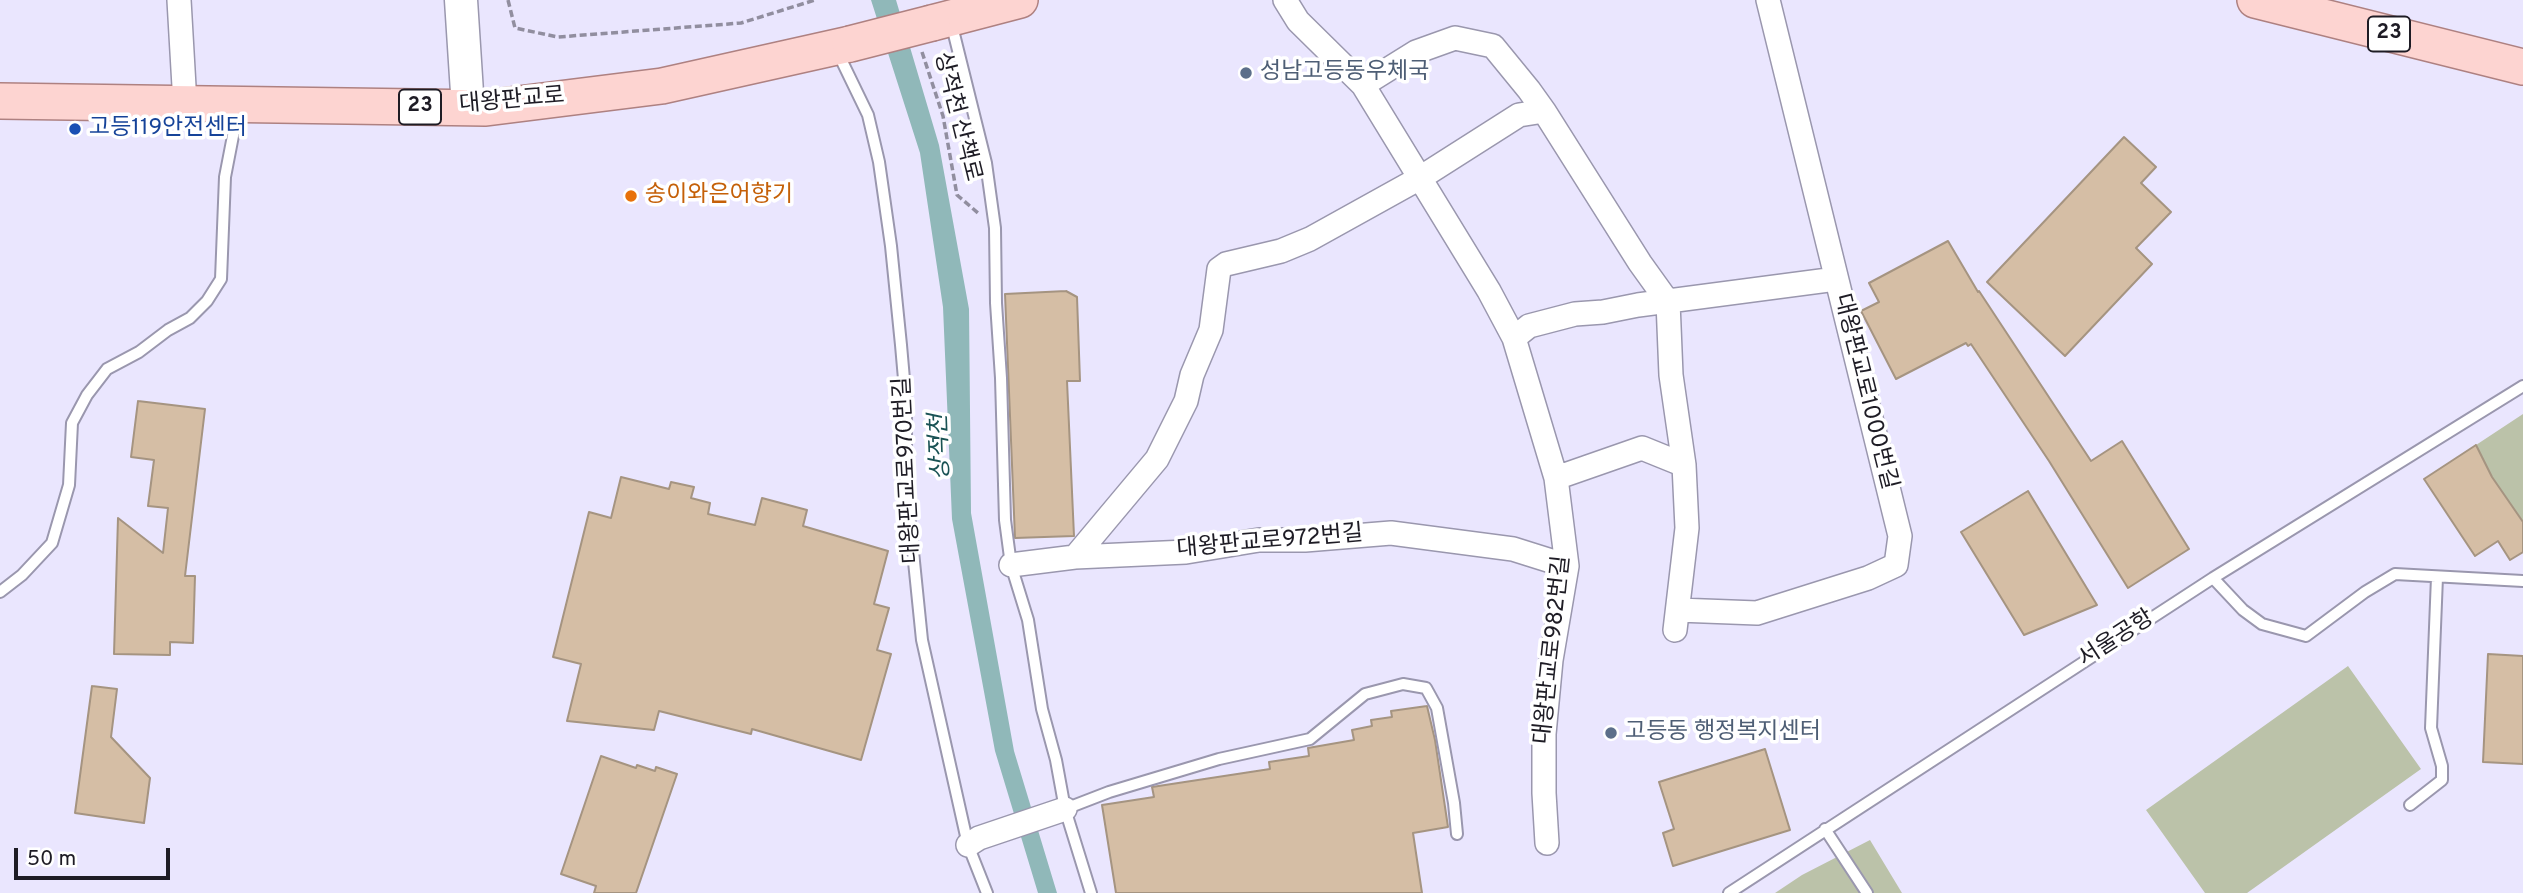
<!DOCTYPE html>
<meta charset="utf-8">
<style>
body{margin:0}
#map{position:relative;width:2523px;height:893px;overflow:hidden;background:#eae6fe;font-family:Overpass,sans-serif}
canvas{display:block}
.scale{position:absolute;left:14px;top:848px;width:156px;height:32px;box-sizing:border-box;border:4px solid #1e1c25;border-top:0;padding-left:9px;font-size:21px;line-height:24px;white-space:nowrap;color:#1e1c25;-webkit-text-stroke:5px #fff;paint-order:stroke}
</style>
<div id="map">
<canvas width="2523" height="893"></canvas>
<div class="scale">50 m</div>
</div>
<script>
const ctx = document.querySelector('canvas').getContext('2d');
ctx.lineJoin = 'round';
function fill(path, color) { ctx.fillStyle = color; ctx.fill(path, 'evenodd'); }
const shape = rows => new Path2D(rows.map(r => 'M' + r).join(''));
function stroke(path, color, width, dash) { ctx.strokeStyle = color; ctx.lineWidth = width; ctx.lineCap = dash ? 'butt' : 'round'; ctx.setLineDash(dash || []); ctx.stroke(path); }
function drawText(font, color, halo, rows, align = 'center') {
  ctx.font = font + ' Overpass,"Noto Sans KR",sans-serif'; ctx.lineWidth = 7; ctx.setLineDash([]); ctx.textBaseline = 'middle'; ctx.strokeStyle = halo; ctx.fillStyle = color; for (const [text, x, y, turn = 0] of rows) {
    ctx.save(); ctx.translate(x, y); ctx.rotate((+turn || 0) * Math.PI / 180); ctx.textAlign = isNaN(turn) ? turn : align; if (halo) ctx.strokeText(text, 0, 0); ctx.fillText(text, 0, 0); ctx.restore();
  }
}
fill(shape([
 [2523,414,2523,522,2492,477,2476,445],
 [2348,666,2421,769,2247,893,2205,893,2146,810],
 [1870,840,1902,893,1775,893,1802,875]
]), '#bbc2a9');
fill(shape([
 [871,0,896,0,939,145,969,309,971,513,1014,751,1057,893,1038,893,995,751,952,519,943,307,920,153]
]), '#90b8b9');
const building = shape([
 [2124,137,2156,167,2141,183,2171,212,2136,248,2152,264,2065,356,1987,282,2124,137],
 [1948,241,1978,292,1979,291,2091,461,2122,441,2189,549,2128,588,2049,461,1971,344,1968,346,1966,343,1896,379,1861,311,1879,302,1869,283,1948,241],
 [1066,291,1077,297,1080,381,1067,381,1074,536,1015,538,1005,294,1066,291],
 [138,401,205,409,185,576,195,576,193,643,170,642,170,655,114,654,118,518,163,553,168,508,148,506,154,460,131,457,138,401],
 [2476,445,2492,477,2523,522,2523,552,2510,560,2498,541,2475,556,2424,479,2476,445],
 [621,477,669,489,671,482,694,487,691,498,710,503,708,514,755,525,762,498,807,510,803,526,888,551,874,604,889,608,877,650,891,654,861,760,752,729,751,734,659,711,654,730,567,721,581,664,553,657,589,512,611,518,621,477],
 [2028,491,2097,605,2024,635,1961,532,2028,491],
 [2488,654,2523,656,2523,764,2483,762,2488,654],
 [92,686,117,689,111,737,150,778,144,823,75,813,92,686],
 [1427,706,1435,740,1448,827,1413,833,1422,893,1116,893,1102,805,1154,797,1152,787,1270,769,1269,762,1309,756,1308,748,1354,740,1352,730,1372,726,1371,720,1392,717,1391,711,1427,706],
 [1765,749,1790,830,1673,866,1663,833,1674,829,1659,782,1765,749],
 [601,756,636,768,637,765,655,771,656,767,677,774,636,893,594,893,596,886,561,874,601,756]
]);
fill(building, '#d5bea5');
stroke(building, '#a59481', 2);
const service = shape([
 [951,22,986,163,995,228,996,303,1001,378,1005,520,1011,565,1028,620,1042,709,1056,760,1065,809,1091,893],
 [837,51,868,115,879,162,891,246,901,345,906,402,906,483,922,640,968,845,987,893],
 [2213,578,2523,386],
 [0,592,22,575,52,543,69,485,72,423,87,395,107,369,139,352,168,330,190,318,207,301,221,279,225,177,238,110],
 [2410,805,2442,780,2442,766,2431,728,2437,577],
 [1065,809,1109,792,1219,759,1310,739,1365,694,1403,684,1426,688,1437,708,1454,803,1457,834],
 [1825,829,1867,893],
 [1729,893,2213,578,2243,610,2262,624,2306,636,2365,592,2395,574,2523,581]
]);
const minor = shape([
 [179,0,185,104],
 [1285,0,1298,21,1363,85,1489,291,1514,338,1556,478,1567,566,1551,660,1544,734,1544,793,1547,843],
 [1363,85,1416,52,1455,38,1493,46,1529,90,1544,111],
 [1514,338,1529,326,1575,314,1603,312,1638,305,1836,279],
 [1556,478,1642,448,1684,465],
 [1075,557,1157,459,1186,401,1192,375,1211,330,1219,269,1226,264,1281,251,1310,239,1420,178,1519,115,1544,111,1640,263,1668,302,1671,375,1684,465,1687,528,1675,630],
 [1011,565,1075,557,1186,552,1259,540,1305,540,1391,533,1513,549,1567,566],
 [1678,610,1757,613,1868,578,1896,565,1900,536,1768,0],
 [968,845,979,838,1065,809]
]);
const secondary = shape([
 [461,0,468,108]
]);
const primary = shape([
 [2255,0,2523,67],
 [932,23,1020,0],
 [0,101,486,108,662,86,850,44]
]);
stroke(service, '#9a97ae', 14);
stroke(minor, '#9a97ae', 26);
stroke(secondary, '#9a97ae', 35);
stroke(primary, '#ae8181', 38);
stroke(shape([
 [508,0,515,28,558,37,741,23,815,0],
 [922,52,943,116,957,195,978,213]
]), '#918e9f', 3.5, [7, 3.5]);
stroke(service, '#fff', 10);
stroke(minor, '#fff', 23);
stroke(secondary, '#fff', 32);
stroke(primary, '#fdd4d1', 35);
const primaryBridge = shape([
 [850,44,932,23]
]);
stroke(primaryBridge, '#ae8181', 38, []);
stroke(primaryBridge, '#fdd4d1', 35);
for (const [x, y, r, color] of [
 [1246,73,7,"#5c6f8a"],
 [75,129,7,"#1a4fb4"],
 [631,196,7,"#e8710a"],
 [1611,733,7,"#5c6f8a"]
]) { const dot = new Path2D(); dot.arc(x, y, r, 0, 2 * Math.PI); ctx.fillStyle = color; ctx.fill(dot); stroke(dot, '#fff', 2.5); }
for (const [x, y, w] of [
 [2389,34,42],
 [420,107,42]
]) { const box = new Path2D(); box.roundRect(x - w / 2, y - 17.5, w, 35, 5); ctx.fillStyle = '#fff'; ctx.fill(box); stroke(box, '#1e1c25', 2); }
drawText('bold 21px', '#1e1c25', null, [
 ["23",2389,34],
 ["23",420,107]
]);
drawText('23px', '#4e5e75', '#fff', [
 ["성남고등동우체국",1260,73],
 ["고등동 행정복지센터",1625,733]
], 'left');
drawText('23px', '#1e1c25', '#fff', [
 ["대왕판교로",512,102,-5],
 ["상적천 산책로",956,117,76],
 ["대왕판교로1000번길",1864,392,76],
 ["대왕판교로970번길",909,470,-93],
 ["대왕판교로972번길",1270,543,-5],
 ["서울공항",2117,640,-33],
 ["대왕판교로982번길",1554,650,-84]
]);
drawText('23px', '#164399', '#fff', [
 ["고등119안전센터",89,129]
], 'left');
drawText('23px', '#c56008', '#fff', [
 ["송이와은어향기",645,196]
], 'left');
drawText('italic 24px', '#195254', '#fff', [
 ["상적천",942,447,-92]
]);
</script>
